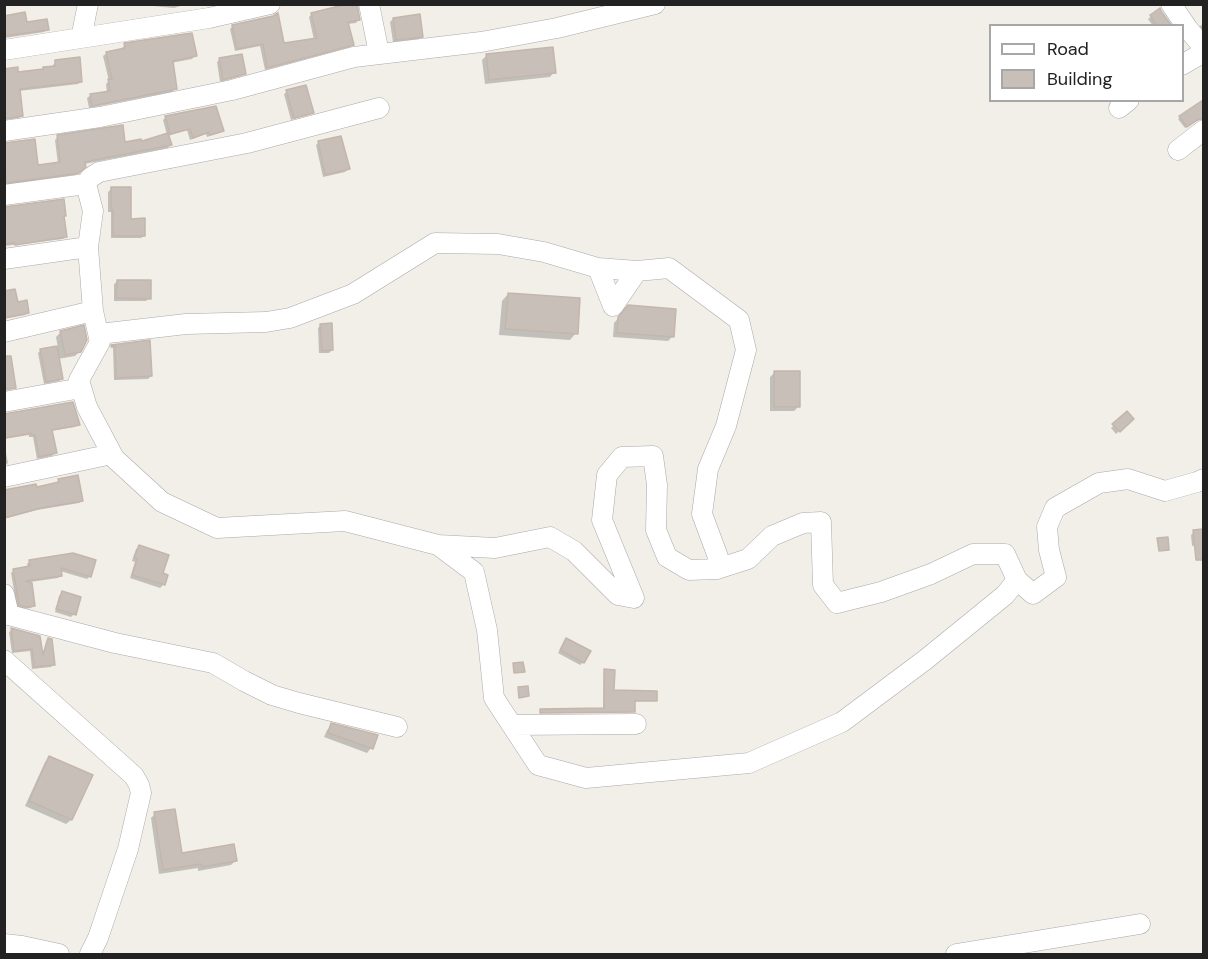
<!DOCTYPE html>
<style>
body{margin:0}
#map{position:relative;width:1208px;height:959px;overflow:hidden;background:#f2efe9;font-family:"DM Sans",sans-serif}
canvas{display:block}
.frame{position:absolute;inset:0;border:6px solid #222;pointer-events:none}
.legend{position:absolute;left:989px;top:24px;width:195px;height:78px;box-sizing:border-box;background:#fff;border:2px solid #a7a7a7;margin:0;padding:8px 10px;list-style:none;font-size:18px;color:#222}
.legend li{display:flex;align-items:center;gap:12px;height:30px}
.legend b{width:30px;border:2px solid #a7a7a7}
</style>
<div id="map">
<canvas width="1208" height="959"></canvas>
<div class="frame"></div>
<ul class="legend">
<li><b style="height:8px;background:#fff"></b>Road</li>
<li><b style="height:16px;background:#c7bfb8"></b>Building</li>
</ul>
</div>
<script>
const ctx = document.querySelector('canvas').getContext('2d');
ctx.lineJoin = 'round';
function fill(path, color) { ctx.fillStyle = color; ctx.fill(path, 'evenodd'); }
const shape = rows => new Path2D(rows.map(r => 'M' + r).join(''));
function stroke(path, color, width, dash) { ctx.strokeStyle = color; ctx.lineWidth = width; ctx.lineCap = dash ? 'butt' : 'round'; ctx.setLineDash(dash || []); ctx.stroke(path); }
fill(shape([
 [153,4,187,4,174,8,153,6],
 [344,4,356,4,358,20,356,23,347,24,352,44,350,47,265,70,260,46,235,51,230,29,233,26,282,45,314,40,309,17,312,14,344,7],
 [1160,10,1169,25,1169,26,1153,26,1148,19],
 [4,17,26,24,47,29,44,32,4,38],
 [393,19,422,36,419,39,393,42,390,22],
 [1204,23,1204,33,1199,27],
 [125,45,195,55,192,59,171,63,175,88,172,92,89,108,87,98,91,95,107,93,106,84,109,81,103,56,107,53,122,50,122,48],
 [487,55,554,72,550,77,485,84,482,60],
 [220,59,244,73,241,76,220,82,217,62],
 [56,62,81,81,78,84,19,91,21,116,19,118,4,120,4,70,17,74,53,68,53,65],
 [287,92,312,112,309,115,291,120,284,94],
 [1204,102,1204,120,1199,120,1185,128,1178,119],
 [166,117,222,131,219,133,207,137,206,134,190,140,187,130,168,136,170,145,168,148,84,164,84,166,75,175,4,185,4,144,36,166,58,164,55,140,58,137,123,144,140,143,167,135,163,120],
 [319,142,348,169,345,172,323,177,316,145],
 [111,189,130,220,144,236,141,238,111,238,111,212,108,212,108,192],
 [4,208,65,216,63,217,65,236,63,239,4,246],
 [117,282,149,298,146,301,114,301,114,284],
 [4,292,16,303,28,313,25,315,4,319],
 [508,294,576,333,570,340,499,335,502,301],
 [624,312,673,336,668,341,613,337,614,323],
 [321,325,332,350,329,353,319,353,318,328],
 [61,332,80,351,75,356,58,359,61,379,59,381,44,384,38,353,40,351,58,348,56,337],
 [149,342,151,376,148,379,114,380,113,348,110,348,112,346],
 [775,372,799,406,794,411,770,411,770,377],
 [1127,413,1132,419,1116,434,1111,428],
 [4,415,78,424,75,427,51,431,55,453,52,456,37,459,33,437,29,437,29,435,4,439],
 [4,443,8,463,4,466],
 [59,480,82,501,79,503,37,510,4,519,4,490,36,488,56,483],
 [1204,531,1204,544,1192,546,1191,535,1194,532],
 [139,547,161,574,166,576,163,585,160,588,130,578,135,562,132,561,136,549],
 [73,554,89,577,87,579,60,571,61,575,58,578,30,582,34,605,31,608,23,609,17,608,11,573,14,570,28,568,27,564,30,561],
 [62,593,74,614,71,617,55,612,59,596],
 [12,630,42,656,46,642,49,639,54,664,51,667,32,669,30,651,12,653,9,632],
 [566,640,583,662,580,665,558,653],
 [604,671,613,691,655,700,633,701,632,712,540,713,541,710,603,710],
 [332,725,371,748,367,753,324,737,327,730],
 [49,758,91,776,71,820,66,824,25,806,45,762],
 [155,814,181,855,235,861,231,865,198,871,198,868,159,874,151,818]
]), '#0003');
const building = shape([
 [347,4,357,4,360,20,348,22,354,45,267,68,263,44,237,49,232,25,273,16,278,13,284,43,317,38,311,13,347,4],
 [1160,8,1161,11,1171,25,1157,26,1150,15,1160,8],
 [25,12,27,22,47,19,49,30,4,36,4,16,25,12],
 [420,14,423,37,396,40,393,18,420,14],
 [192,33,197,56,173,61,177,89,92,106,90,94,110,91,108,79,112,79,106,52,125,48,124,43,192,33],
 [553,47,556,73,489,80,486,54,553,47],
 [242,54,246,74,223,80,219,58,242,54],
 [80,57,82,82,20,89,23,116,4,119,4,69,18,67,18,72,43,69,43,67,55,66,55,60,80,57],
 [306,85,314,113,294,118,286,90,306,85],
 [1203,100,1203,118,1197,120,1187,127,1179,116,1203,100],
 [216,106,224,131,210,135,209,132,193,138,190,129,170,134,165,116,216,106],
 [123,125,125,142,141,139,142,141,168,133,172,145,85,162,86,167,79,173,6,183,4,143,35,139,38,165,60,162,57,135,123,125],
 [341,136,350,169,325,175,318,141,341,136],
 [111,187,131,187,131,219,145,218,145,236,113,236,113,210,111,210,111,187],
 [64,199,66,216,64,216,67,237,15,245,14,243,4,244,4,207,64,199],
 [117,280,151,280,151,299,116,298,117,280],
 [15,289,18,302,27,300,29,313,4,318,4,291,15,289],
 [508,293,580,298,578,334,505,329,508,293],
 [628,305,676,309,674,337,617,333,618,317,628,305],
 [332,323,333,350,322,351,320,324,332,323],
 [84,325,87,340,81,352,65,355,60,331,84,325],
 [150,340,152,376,116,378,115,346,111,346,111,345,150,340],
 [57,346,63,379,46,382,40,349,57,346],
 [4,356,11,356,16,388,4,390,4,356],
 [774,371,800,371,800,407,774,407,774,371],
 [73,402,80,425,52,430,57,453,39,457,35,435,32,435,31,433,5,438,4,414,73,402],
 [1127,411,1134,419,1120,432,1112,424,1127,411],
 [78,475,83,501,41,508,4,518,4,490,36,484,37,487,59,482,58,479,78,475],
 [1203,529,1203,560,1196,560,1193,530,1203,529],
 [1168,537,1169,550,1159,551,1157,538,1168,537],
 [139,545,169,555,163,573,168,575,165,585,132,575,137,559,134,558,139,545],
 [73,553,96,560,91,577,61,568,62,576,26,581,32,583,35,606,27,607,19,605,13,569,30,566,29,560,73,553],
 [62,591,81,597,76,615,56,609,62,591],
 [11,628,40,636,43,655,48,638,52,639,55,665,34,667,32,649,14,651,11,628],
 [566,638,591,651,584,663,560,650,566,638],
 [523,662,525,672,514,673,513,663,523,662],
 [604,669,615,670,614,690,657,691,657,701,635,701,635,712,540,713,540,709,604,708,604,669],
 [528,686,529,696,519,698,518,687,528,686],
 [331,723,378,735,373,749,328,733,331,723],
 [49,756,93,775,72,820,29,801,49,756],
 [175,809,182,853,234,844,237,861,202,867,201,864,163,870,154,812,175,809]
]);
fill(building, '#c7bfb8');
stroke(building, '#c4b6ab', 1.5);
const minor = shape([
 [369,4,379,53],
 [1171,4,1188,29,1204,48],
 [81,38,88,4],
 [4,50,209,18,270,4],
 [1182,65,1204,52],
 [1119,108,1129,100],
 [4,131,100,117,232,90,354,57,481,42,557,28,655,4],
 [1178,150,1204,130],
 [86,184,90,178,99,172,247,143,379,108],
 [4,195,86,184,93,211,88,247,93,311],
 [4,259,88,247],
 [598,268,613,306],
 [4,332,93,311,100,342,79,380,87,407,114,458,162,502,217,528,345,521,438,545,495,548,550,537,574,551,618,595,634,598,602,520,607,475,622,457,653,456,657,485,656,530,667,557,689,570,717,569,718,557,702,514,708,469,726,426,746,350,739,320,669,268,637,271,613,306],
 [99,334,186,324,266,322,290,318,353,294,435,243,498,244,544,252,598,268,637,271],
 [4,402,81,388],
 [4,477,112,454],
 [438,545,474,572,487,630,494,698,538,765,586,778,749,763,842,722,925,660,1005,595,1017,580,1005,554,973,554,931,574,881,592,837,603,823,585,821,522,803,523,772,536,748,559,717,569],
 [1017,580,1033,594,1056,577,1049,550,1047,527,1055,508,1099,483,1128,479,1165,491,1197,482,1204,479],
 [4,594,9,615,115,643,213,663,244,681,272,695,299,703,397,727],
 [4,660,134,776,139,785,141,793,128,849,98,938,90,954],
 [512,725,636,724],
 [4,944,22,946,59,954],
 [956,954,1140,924]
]);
stroke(minor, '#a9a9a9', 21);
stroke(minor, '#fff', 20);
</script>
